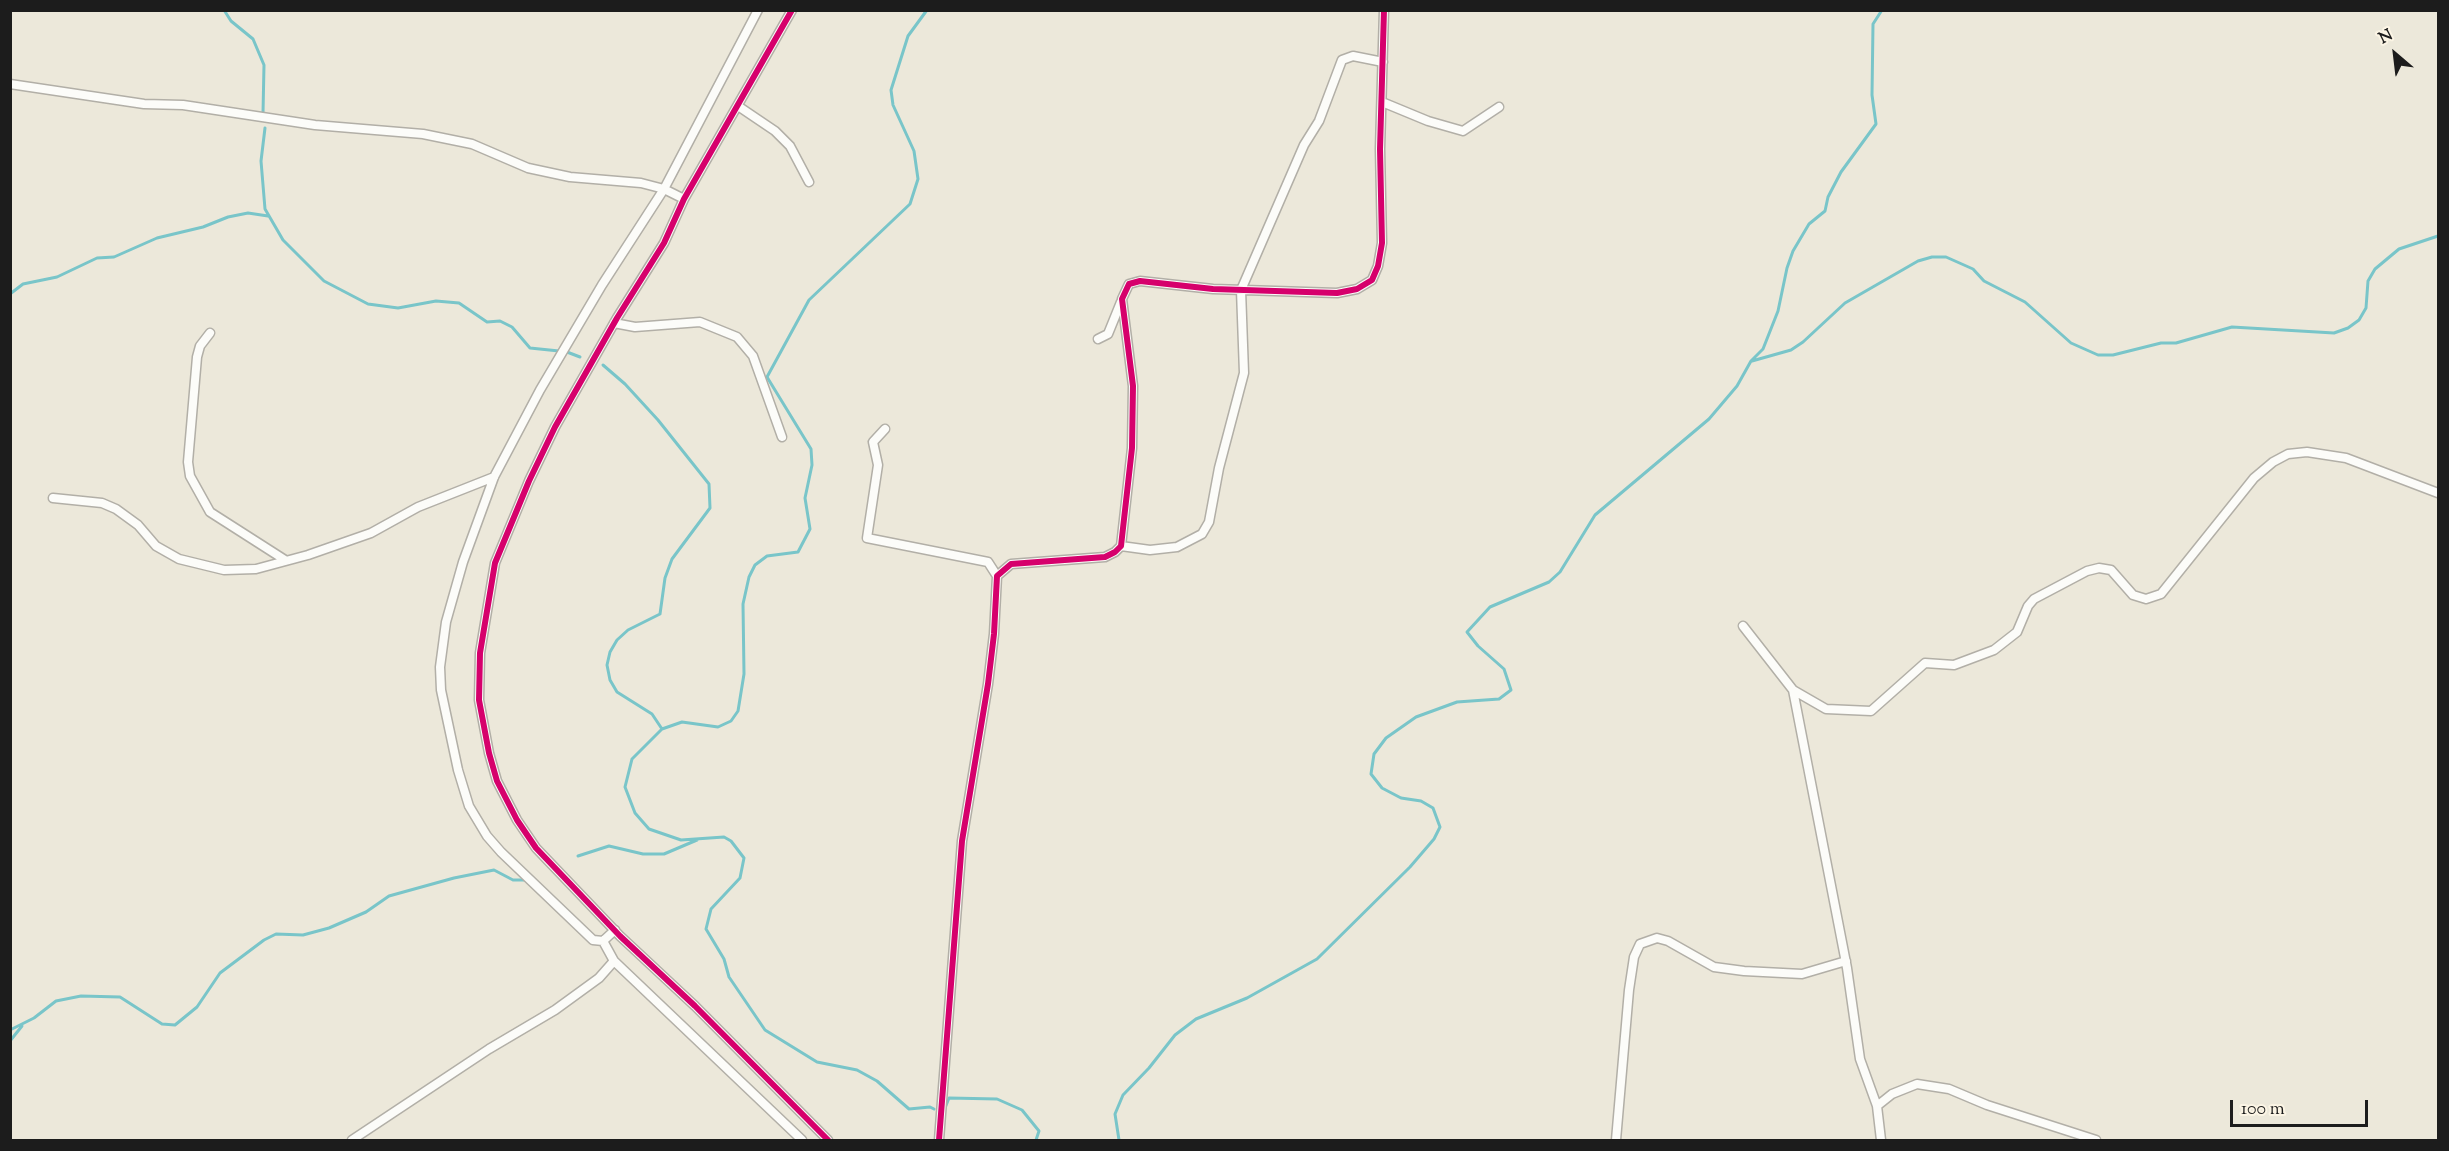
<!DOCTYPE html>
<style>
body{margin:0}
#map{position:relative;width:2449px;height:1151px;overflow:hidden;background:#ece8da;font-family:"Sorts Mill Goudy",serif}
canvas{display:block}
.frame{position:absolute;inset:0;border:12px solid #1c1c1c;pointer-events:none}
.north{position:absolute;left:2365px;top:24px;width:60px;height:60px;-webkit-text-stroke:4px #fcf5e5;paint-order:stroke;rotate:332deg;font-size:16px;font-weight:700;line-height:24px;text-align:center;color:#1c1c1c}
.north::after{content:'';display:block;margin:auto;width:21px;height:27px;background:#1c1c1c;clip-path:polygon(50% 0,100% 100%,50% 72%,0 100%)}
.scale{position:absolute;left:2230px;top:1100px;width:138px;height:27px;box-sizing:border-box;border:3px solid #1c1c1c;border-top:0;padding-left:8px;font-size:18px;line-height:21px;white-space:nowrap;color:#1c1c1c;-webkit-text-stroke:4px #fcf5e5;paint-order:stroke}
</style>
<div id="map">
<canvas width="2449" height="1151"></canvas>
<div class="frame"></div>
<div class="north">N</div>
<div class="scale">100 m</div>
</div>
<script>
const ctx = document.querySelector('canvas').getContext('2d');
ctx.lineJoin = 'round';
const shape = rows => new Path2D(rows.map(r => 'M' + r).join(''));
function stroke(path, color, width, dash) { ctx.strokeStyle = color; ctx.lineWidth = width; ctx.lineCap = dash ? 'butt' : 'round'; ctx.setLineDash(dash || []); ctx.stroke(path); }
stroke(shape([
 [224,10,231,21,253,39,264,65,263,113],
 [927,10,908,36,891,90,893,105,914,151,918,179,910,204,809,300,767,377,811,449,812,465,805,498,810,529,798,552,767,556,755,565,749,577,743,604,744,674,738,711,731,721,718,727,682,722,662,729,632,759,625,787,635,813,649,829,681,840,724,837,731,841,744,858,740,878,711,909,706,929,724,959,729,977,765,1030,817,1062,857,1070,877,1081,909,1109,930,1107,934,1109],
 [265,128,261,161,265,209,283,240,324,281,368,304,398,308,436,301,459,303,487,322,500,321,512,327,530,348,559,351],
 [10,294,23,284,57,277,97,258,114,257,157,238,203,227,228,217,248,213,268,216],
 [567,352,580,357],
 [1752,361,1791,350,1803,342,1845,303,1918,261,1932,257,1946,257,1973,269,1984,281,2025,302,2071,343,2098,355,2113,355,2161,343,2176,343,2232,327,2334,333,2348,328,2359,320,2366,308,2368,281,2375,269,2399,249,2438,236],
 [603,365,625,384,658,420,709,484,710,508,672,559,665,578,660,614,628,630,617,640,610,652,607,665,610,680,617,692,652,714,662,729],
 [578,856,609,846,643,854,664,854,697,840],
 [10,1030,34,1018,56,1001,81,996,120,997,162,1024,175,1025,197,1007,220,973,264,940,276,934,303,935,329,928,366,912,389,896,454,878,494,870,513,880,526,880],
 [10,1041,22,1026],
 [945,1108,949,1098,997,1099,1022,1110,1039,1131,1036,1140],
 [1119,1140,1115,1114,1123,1095,1149,1068,1175,1035,1196,1019,1247,998,1317,959,1410,867,1434,839,1440,827,1433,808,1421,801,1401,798,1382,788,1371,774,1374,754,1386,738,1416,717,1457,702,1499,699,1511,690,1504,669,1478,646,1467,632,1490,607,1549,582,1560,572,1595,515,1709,419,1737,386,1751,361,1763,349,1778,311,1787,268,1793,251,1809,224,1825,211,1828,197,1841,172,1876,124,1872,95,1873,24,1882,10]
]), '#79c5c9', 3);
const street = shape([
 [792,10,684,199,664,243,617,318,555,427,529,481,495,563,480,653,479,700,489,753,497,781,517,820,536,848,620,936,695,1006,828,1140],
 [10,84,144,104,183,105,315,125,423,134,472,144,528,168,570,177,641,183,664,189,684,199],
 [1382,102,1428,121,1463,131,1499,107],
 [738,106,775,131,790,146,809,182],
 [614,323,635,327,700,322,737,337,753,356,782,437],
 [210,333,200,346,197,357,188,462,190,476,210,512,285,560],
 [1098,339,1108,334,1121,302],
 [885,429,873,442,878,465,867,538,988,562,997,576],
 [53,498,102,503,116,509,138,525,156,546,179,559,224,570,256,569,308,555,371,533,418,507,494,477],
 [1121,546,1150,550,1177,547,1202,534,1209,522,1219,468,1244,373,1241,290,1304,145,1319,121,1342,60,1353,56,1383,62],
 [1743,626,1793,690,1847,968,1860,1059,1877,1106],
 [1793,690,1826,709,1871,711,1925,663,1954,665,1994,650,2017,632,2028,606,2034,599,2087,571,2099,568,2111,570,2133,595,2146,599,2161,594,2254,478,2273,462,2288,454,2307,452,2346,458,2438,493],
 [615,930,603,941,614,961,802,1140],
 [603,941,593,940,501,852,487,836,469,806,458,770,441,690,440,667,446,622,463,562,494,477,540,390,602,285,664,189,758,10],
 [352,1140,489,1049,555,1010,599,978,614,961],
 [939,1140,962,841,988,684,994,634,997,576,1011,564,1105,557,1115,552,1121,546,1132,448,1133,386,1122,299,1129,284,1140,281,1213,289,1337,293,1357,289,1372,280,1378,266,1382,243,1380,149,1384,10],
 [1616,1140,1629,990,1634,957,1640,944,1657,938,1668,941,1714,967,1744,971,1802,974,1846,961],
 [1881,1140,1877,1106,1892,1094,1917,1084,1949,1089,1987,1105,2096,1140]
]);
stroke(street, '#b2afa7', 11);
stroke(street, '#fcfcf9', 8);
stroke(shape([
 [792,10,684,199,664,243,617,318,555,427,529,481,495,563,480,653,479,700,489,753,497,781,517,820,536,848,620,936,695,1006,828,1140],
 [939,1140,962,841,988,684,994,634,997,576,1011,564,1105,557,1115,552,1121,546,1132,448,1133,386,1122,299,1129,284,1140,281,1213,289,1337,293,1357,289,1372,280,1378,266,1382,243,1380,149,1384,10]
]), '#d6006c', 6);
</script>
